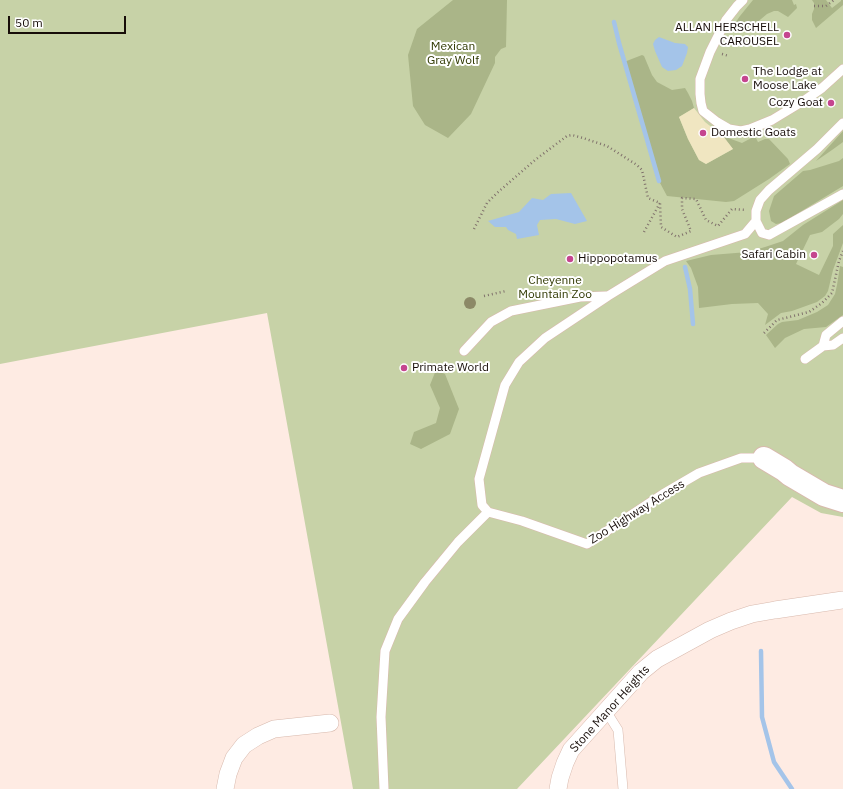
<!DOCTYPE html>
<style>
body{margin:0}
#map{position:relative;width:843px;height:789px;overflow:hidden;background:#feebe3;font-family:"IBM Plex Sans",sans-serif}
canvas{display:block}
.scale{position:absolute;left:8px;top:16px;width:118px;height:18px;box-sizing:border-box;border:2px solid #170d09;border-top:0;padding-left:5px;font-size:12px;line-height:14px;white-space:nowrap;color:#170d09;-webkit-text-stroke:3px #fff;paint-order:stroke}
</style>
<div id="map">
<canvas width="843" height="789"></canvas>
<div class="scale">50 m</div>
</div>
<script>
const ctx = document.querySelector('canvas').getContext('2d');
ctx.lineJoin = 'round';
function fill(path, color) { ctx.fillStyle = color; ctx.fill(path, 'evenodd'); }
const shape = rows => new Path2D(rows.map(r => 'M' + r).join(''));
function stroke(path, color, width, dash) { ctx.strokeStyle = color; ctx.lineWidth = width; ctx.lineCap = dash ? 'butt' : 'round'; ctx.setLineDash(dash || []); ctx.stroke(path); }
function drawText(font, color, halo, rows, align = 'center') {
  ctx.font = font + ' "IBM Plex Sans",sans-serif'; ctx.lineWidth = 4; ctx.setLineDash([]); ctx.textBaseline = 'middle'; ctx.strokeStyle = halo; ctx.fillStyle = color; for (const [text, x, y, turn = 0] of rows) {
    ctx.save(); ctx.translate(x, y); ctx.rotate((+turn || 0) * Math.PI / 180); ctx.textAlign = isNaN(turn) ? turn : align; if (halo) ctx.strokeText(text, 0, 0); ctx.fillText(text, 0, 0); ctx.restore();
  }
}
fill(shape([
 [0,0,843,0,843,517,821,513,792,497,517,789,353,789,267,313,0,364]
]), '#c7d2a7');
fill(shape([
 [453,0,507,0,506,47,501,49,495,57,495,63,471,114,448,138,425,125,413,106,408,55,417,29],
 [753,0,792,0,794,5,796,4,797,8,788,17,778,11,774,11,767,14,748,30,741,32,731,29,740,16],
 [812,0,826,0,832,8,841,1,841,0,843,0,843,5,816,28,812,20,812,14,814,9,814,3],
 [642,55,644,56,652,75,657,82,672,90,685,88,688,93,692,101,694,108,679,117,688,139,699,160,706,164,733,149,723,136,742,143,755,136,758,142,765,139,769,139,788,159,790,164,769,179,734,201,726,202,667,196,659,181,624,62],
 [843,131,843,142,832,150,816,161],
 [843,158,843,186,782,223,776,224,771,221,769,211,774,196,803,171,810,170,839,161],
 [843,200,843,214,839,219,822,232,810,235,796,264,819,275,833,246,833,234,843,225,843,243,833,270,828,291,825,296,817,302,792,311,781,313,765,325,768,314,758,303,732,304,699,308,698,287,691,268,686,261,711,255,748,252,765,247,783,241,803,225],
 [840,266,843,267,843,315,826,327,804,329,785,338,775,348,766,335,778,324,782,322,798,320,817,312,828,305,835,294,837,285],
 [436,370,445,374,459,409,450,434,421,449,410,444,414,432,436,423,440,408,430,385]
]), '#aab588');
fill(shape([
 [694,108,705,122,723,136,733,149,706,164,699,160,688,139,679,117]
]), '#f0e6c1');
fill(shape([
 [659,37,675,43,685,44,688,47,687,53,682,66,676,70,668,71,662,67,655,51,653,44,655,40],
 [571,193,587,221,575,224,556,219,540,220,537,225,539,235,517,239,516,234,508,230,506,227,495,227,488,221,519,212,532,198,543,200,551,194]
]), '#a4c4e9');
stroke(shape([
 [614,22,619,43,659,181],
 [685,267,690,289,693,324],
 [761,651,762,717,774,762,792,789]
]), '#a4c4e9', 4.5);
const service = shape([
 [743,0,737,6,726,20,710,52,700,79,700,94,701,103,703,111,717,122,729,129,741,131,750,129,772,120,805,100,822,88,843,69],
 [756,221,762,233,769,235,843,194],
 [823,346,826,335,843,321],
 [464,351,491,322,511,311,580,297,606,296],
 [805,359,823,346,833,345,843,338],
 [488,512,482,505,479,479,505,385,519,362,545,338,608,296,665,261,745,234,756,221,756,211,760,200,769,190,817,149,843,123],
 [488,512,522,521,587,544,663,494,699,473,741,458,764,458],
 [606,711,618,730,623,789],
 [384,789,381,717,385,651,398,619,425,582,458,542,488,512]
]);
const minor = shape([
 [225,789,228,774,234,758,244,745,258,736,274,729,330,723],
 [558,789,560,778,565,763,571,750,641,672,657,659,710,630,731,621,752,614,775,610,843,600]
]);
const tertiary = shape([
 [764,458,784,470,790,475,824,495,843,501]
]);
stroke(service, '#d8b9ad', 10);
stroke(minor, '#d8b9ad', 18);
stroke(tertiary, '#d8b9ad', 24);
stroke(shape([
 [814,6,826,6,834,0],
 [722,54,729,56],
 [474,229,487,203,497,193,535,160,567,136,572,135,583,138,607,146,637,165,642,170,648,198,660,203,661,227,677,237,691,231,682,209,682,198,696,199,706,220,718,226,732,209,746,210],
 [644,232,660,203],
 [484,296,506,291],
 [764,333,777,320,809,312,822,303,832,293,839,261,843,251]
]), '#80726c', 2.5, [1, 3]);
stroke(service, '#fff', 9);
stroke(minor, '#fff', 17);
stroke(tertiary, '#fff', 22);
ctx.fillStyle = '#8c8967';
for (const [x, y] of [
 [470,303]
]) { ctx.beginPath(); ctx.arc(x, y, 6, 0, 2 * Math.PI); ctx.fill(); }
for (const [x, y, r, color] of [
 [787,35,4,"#c5458f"],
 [745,79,4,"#c5458f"],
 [831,103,4,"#c5458f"],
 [703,133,4,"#c5458f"],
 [814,255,4,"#c5458f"],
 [570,259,4,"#c5458f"],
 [404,368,4,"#c5458f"]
]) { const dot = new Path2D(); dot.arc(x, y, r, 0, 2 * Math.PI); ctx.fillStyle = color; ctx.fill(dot); stroke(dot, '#fff', 1.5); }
drawText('12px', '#170d09', '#fff', [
 ["ALLAN HERSCHELL",779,28,"right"],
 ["CAROUSEL",779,42,"right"],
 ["The Lodge at",753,72],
 ["Moose Lake",753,86],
 ["Cozy Goat",823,103,"right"],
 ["Domestic Goats",711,133],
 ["Safari Cabin",806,255,"right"],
 ["Hippopotamus",578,259],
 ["Primate World",412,368]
], 'left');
drawText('12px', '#2f3801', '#fff', [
 ["Mexican",453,47],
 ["Gray Wolf",453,61],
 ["Cheyenne",555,281],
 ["Mountain Zoo",555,295]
]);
drawText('12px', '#170d09', '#fff', [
 ["Zoo Highway Access",637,512,-32],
 ["Stone Manor Heights",610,709,-48]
]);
</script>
